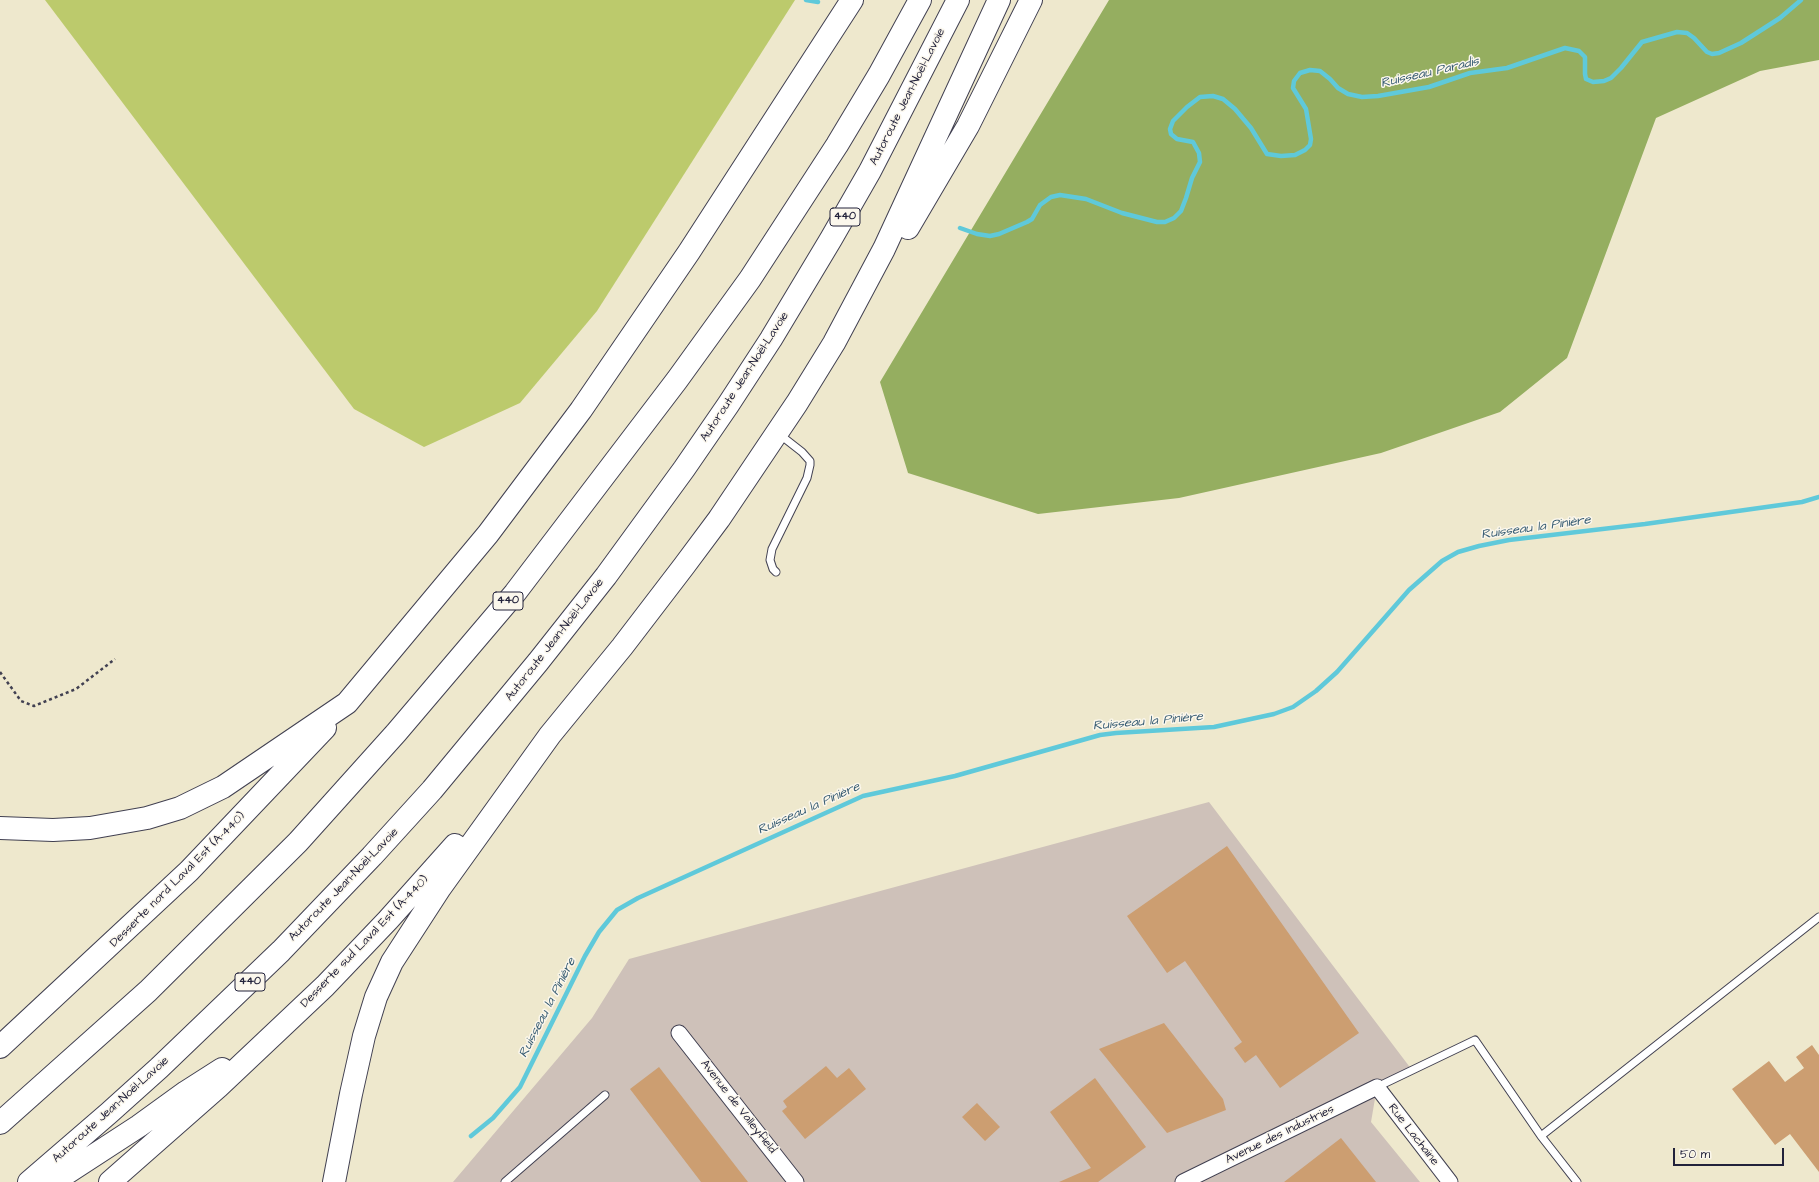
<!DOCTYPE html>
<meta charset="utf-8">
<style>
body{margin:0}
#map{position:relative;width:1819px;height:1182px;overflow:hidden;background:#eee8cd;font-family:"Architects Daughter",sans-serif}
canvas{display:block}
.scale{position:absolute;left:1673px;top:1148px;width:111px;height:18px;box-sizing:border-box;border:2px solid #22223b;border-top:0;padding-left:5px;font-size:12px;line-height:14px;white-space:nowrap;color:#22223b;-webkit-text-stroke:3px #fbf7ec;paint-order:stroke}
</style>
<div id="map">
<canvas width="1819" height="1182"></canvas>
<div class="scale">50 m</div>
</div>
<script>
const ctx = document.querySelector('canvas').getContext('2d');
ctx.lineJoin = 'round';
function fill(path, color) { ctx.fillStyle = color; ctx.fill(path, 'evenodd'); }
const shape = rows => new Path2D(rows.map(r => 'M' + r).join(''));
function stroke(path, color, width, dash) { ctx.strokeStyle = color; ctx.lineWidth = width; ctx.lineCap = dash ? 'butt' : 'round'; ctx.setLineDash(dash || []); ctx.stroke(path); }
function drawText(font, color, halo, rows, align = 'center') {
  ctx.font = font + ' "Architects Daughter",sans-serif'; ctx.lineWidth = 3; ctx.setLineDash([]); ctx.textBaseline = 'middle'; ctx.strokeStyle = halo; ctx.fillStyle = color; for (const [text, x, y, turn = 0] of rows) {
    ctx.save(); ctx.translate(x, y); ctx.rotate((+turn || 0) * Math.PI / 180); ctx.textAlign = isNaN(turn) ? turn : align; if (halo) ctx.strokeText(text, 0, 0); ctx.fillText(text, 0, 0); ctx.restore();
  }
}
fill(shape([
 [1209,802,1412,1070,1377,1087,1371,1122,1420,1182,453,1182,592,1018,629,959]
]), '#cec1b9');
fill(shape([
 [45,0,795,0,597,311,520,403,424,447,354,409]
]), '#bcca6c');
fill(shape([
 [1109,0,1819,0,1819,60,1760,71,1656,118,1567,358,1500,412,1381,453,1179,498,1038,514,908,473,880,382]
]), '#95ae60');
stroke(shape([
 [806,0,818,2],
 [960,228,977,234,990,236,999,234,1027,222,1032,219,1040,205,1051,197,1060,195,1086,199,1122,213,1157,222,1165,222,1174,218,1181,211,1186,198,1192,178,1200,162,1199,153,1193,142,1177,139,1171,134,1170,129,1173,121,1187,107,1200,97,1213,96,1223,99,1235,109,1251,128,1267,154,1281,156,1295,155,1305,150,1310,145,1311,139,1306,109,1293,88,1294,81,1300,73,1310,70,1320,71,1330,79,1338,88,1348,94,1362,97,1378,96,1429,87,1470,73,1507,68,1565,48,1579,51,1585,57,1585,74,1586,79,1593,82,1604,81,1611,78,1621,68,1642,42,1677,32,1687,33,1694,38,1707,52,1712,54,1719,53,1741,43,1780,18,1801,0],
 [471,1136,493,1118,520,1087,585,956,599,932,617,910,638,898,863,796,955,776,1100,735,1116,733,1214,727,1274,714,1293,707,1316,691,1337,672,1409,590,1442,561,1458,552,1479,546,1509,540,1645,524,1802,502,1819,497]
]), '#5fc9da', 4.5);
fill(shape([
 [1227,846,1359,1033,1280,1088,1256,1055,1245,1063,1234,1048,1242,1042,1185,961,1167,973,1127,916],
 [1164,1023,1223,1099,1226,1110,1167,1133,1099,1049],
 [1812,1045,1819,1055,1819,1172,1790,1134,1775,1145,1732,1089,1769,1061,1785,1082,1804,1068,1796,1057],
 [826,1066,837,1078,849,1068,866,1089,805,1139,782,1111,787,1107,783,1101],
 [659,1067,748,1182,701,1182,630,1089],
 [1095,1078,1146,1147,1098,1182,1059,1182,1091,1168,1050,1112],
 [977,1103,1000,1127,985,1141,962,1117],
 [1341,1138,1376,1182,1284,1182]
]), '#cc9e71');
const lane = shape([
 [776,572,773,569,770,560,772,549,807,478,810,465,810,461,802,452,779,434],
 [1377,1087,1475,1040,1541,1136,1819,917],
 [1541,1136,1577,1182],
 [505,1182,605,1095]
]);
const street = shape([
 [679,1033,796,1182],
 [1183,1182,1377,1087,1450,1182]
]);
const highway = shape([
 [908,228,968,126,1031,0],
 [0,828,53,830,90,828,147,818,180,808,223,787,347,703,488,534,581,410,689,252,852,0],
 [0,1047,189,871,325,728],
 [0,1123,148,991,298,842,396,733,515,593,677,380,750,279,837,145,879,75,920,0],
 [29,1182,109,1113,159,1068,281,951,372,856,432,790,538,662,606,576,684,469,728,405,771,339,831,239,870,171,958,0],
 [53,1182,139,1126,186,1092,222,1069],
 [110,1182,218,1087,325,986,388,920,455,845],
 [334,1182,351,1094,364,1036,376,997,392,962,440,888,550,735,622,647,684,566,719,519,797,403,834,343,884,249,999,0]
]);
stroke(lane, '#414051', 9);
stroke(street, '#414051', 17);
stroke(highway, '#414051', 24);
stroke(shape([
 [0,672,21,701,34,706,76,689,115,659]
]), '#414051', 2.5, [3, 3]);
stroke(lane, '#fff', 7);
stroke(street, '#fff', 15);
stroke(highway, '#fff', 22);
for (const [x, y, w] of [
 [845,217,30],
 [508,601,30],
 [250,982,30]
]) { const box = new Path2D(); box.roundRect(x - w / 2, y - 9, w, 18, 3); ctx.fillStyle = '#fbf7ec'; ctx.fill(box); stroke(box, '#22223b', 1); }
drawText('bold 11px', '#22223b', null, [
 ["440",845,217],
 ["440",508,601],
 ["440",250,982]
]);
drawText('12px', '#22223b', '#fbf7ec', [
 ["Autoroute Jean-Noël-Lavoie",908,97,-63],
 ["Autoroute Jean-Noël-Lavoie",745,377,-57],
 ["Autoroute Jean-Noël-Lavoie",555,640,-52],
 ["Desserte nord Laval Est (A-440)",178,880,-45],
 ["Autoroute Jean-Noël-Lavoie",344,885,-46],
 ["Desserte sud Laval Est (A-440)",365,942,-46],
 ["Avenue de Valleyfield",738,1107,52],
 ["Autoroute Jean-Noël-Lavoie",111,1110,-42],
 ["Avenue des Industries",1280,1135,-26],
 ["Rue Lachaine",1413,1135,52]
]);
drawText('italic 13px', '#375c73', '#fbf7ec', [
 ["Ruisseau Paradis",1430,73,-13],
 ["Ruisseau la Pinière",1536,528,-8],
 ["Ruisseau la Pinière",1148,722,-5],
 ["Ruisseau la Pinière",809,809,-24],
 ["Ruisseau la Pinière",548,1008,-63]
]);
</script>
